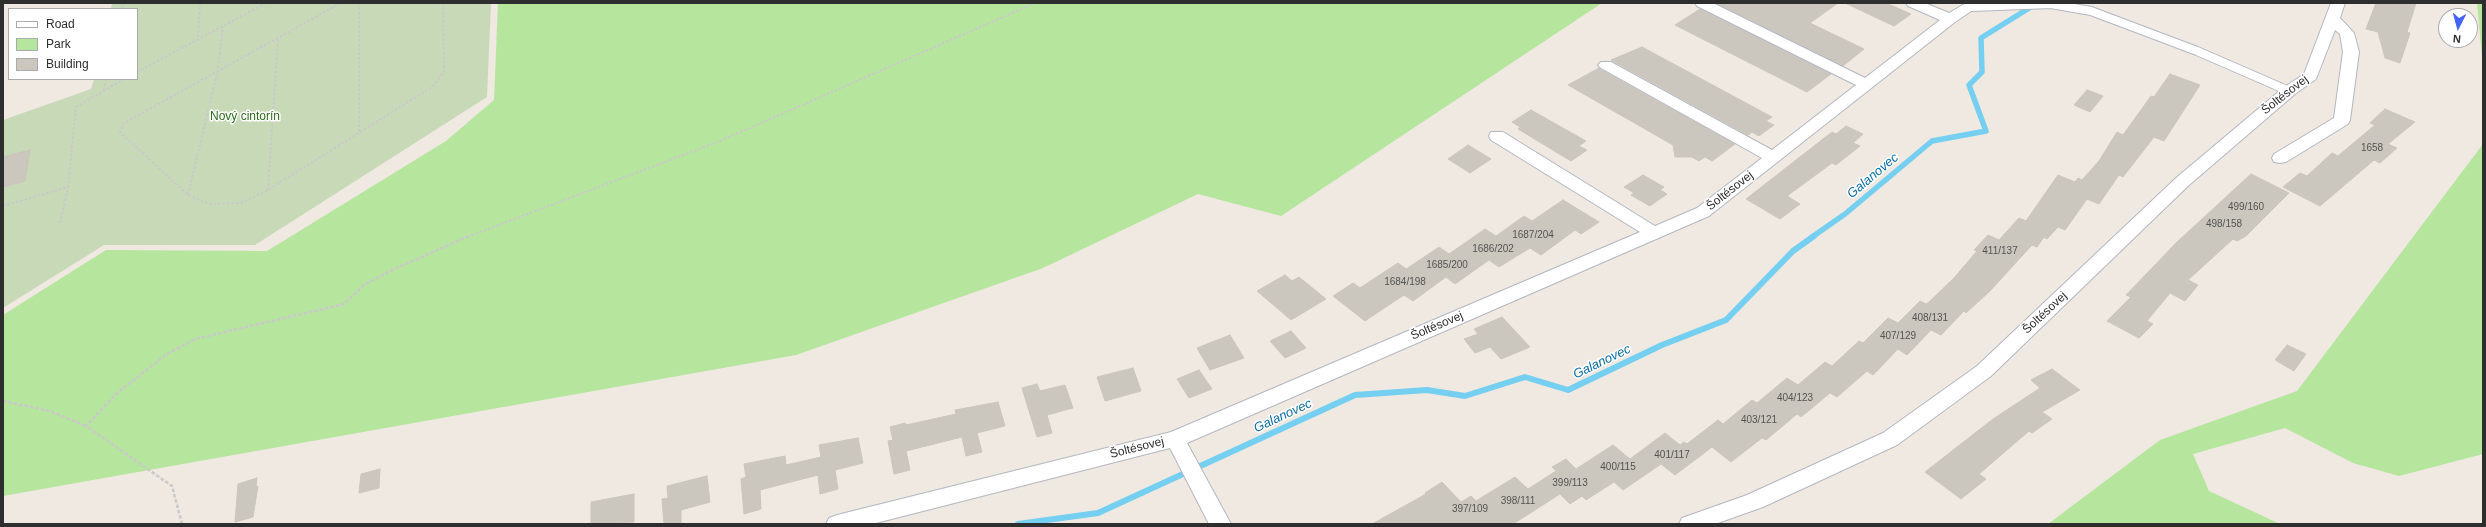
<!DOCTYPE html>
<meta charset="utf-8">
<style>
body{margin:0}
#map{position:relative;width:2486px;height:527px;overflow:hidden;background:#efe9e1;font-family:Arial,sans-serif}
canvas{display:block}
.frame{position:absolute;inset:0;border:4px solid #2e2e2e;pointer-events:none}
.legend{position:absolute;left:8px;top:8px;width:130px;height:72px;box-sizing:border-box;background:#fff;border:1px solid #ababab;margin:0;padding:5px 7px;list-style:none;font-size:12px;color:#2e2e2e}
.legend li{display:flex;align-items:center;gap:8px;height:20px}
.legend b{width:20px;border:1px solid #ababab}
.north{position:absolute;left:2438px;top:8px;width:40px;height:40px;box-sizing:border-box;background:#fff;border:1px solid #ababab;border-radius:50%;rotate:186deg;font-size:11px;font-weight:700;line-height:16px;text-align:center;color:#2e2e2e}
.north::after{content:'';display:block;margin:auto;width:14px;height:18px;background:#4264fb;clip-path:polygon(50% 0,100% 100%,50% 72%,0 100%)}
</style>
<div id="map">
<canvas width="2486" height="527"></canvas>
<div class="frame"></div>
<ul class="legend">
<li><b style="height:5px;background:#fff"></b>Road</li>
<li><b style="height:11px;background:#b6e59e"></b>Park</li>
<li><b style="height:11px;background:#cbc7bf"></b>Building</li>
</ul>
<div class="north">N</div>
</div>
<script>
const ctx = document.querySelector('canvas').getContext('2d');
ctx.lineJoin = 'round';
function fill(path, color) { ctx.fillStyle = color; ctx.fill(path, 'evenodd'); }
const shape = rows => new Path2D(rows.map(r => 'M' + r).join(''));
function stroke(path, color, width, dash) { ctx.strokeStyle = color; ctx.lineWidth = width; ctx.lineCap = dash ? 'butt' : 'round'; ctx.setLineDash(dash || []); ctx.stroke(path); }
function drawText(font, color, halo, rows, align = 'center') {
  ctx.font = font + ' Arial,sans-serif'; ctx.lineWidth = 3; ctx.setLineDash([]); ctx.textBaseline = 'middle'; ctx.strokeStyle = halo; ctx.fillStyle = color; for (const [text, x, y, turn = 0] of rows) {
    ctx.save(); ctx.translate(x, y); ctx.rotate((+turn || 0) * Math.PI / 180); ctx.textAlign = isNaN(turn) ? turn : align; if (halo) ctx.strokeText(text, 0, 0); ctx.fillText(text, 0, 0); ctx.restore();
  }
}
fill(shape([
 [498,3,1602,3,1281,216,1198,194,1043,268,796,355,3,496,3,315,106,250,267,251,446,141,494,100],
 [2477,3,2483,3,2483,68],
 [2483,144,2483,454,2399,476,2353,463,2285,428,2193,454,2209,491,2280,524,2048,524,2160,440,2297,391]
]), '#b6e59e');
fill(shape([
 [112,3,491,3,487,97,255,245,104,245,3,308,3,120,91,89,94,79,137,79,137,9,111,9]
]), '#c8d9b8');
stroke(shape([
 [1812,237,1845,214,1932,141,1986,131,1969,85,1982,72,1981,38,2034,5]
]), '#75cff0', 5.5);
stroke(shape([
 [1018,524,1098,513,1355,395,1427,390,1465,396,1525,377,1568,390,1662,345,1726,320,1793,251,1814,236]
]), '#75cff0', 6);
const building = shape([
 [1716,3,1838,3,1810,23,1864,49,1843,66,1716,3],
 [1845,3,1886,3,1911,14,1894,26,1845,3],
 [2376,3,2416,3,2407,32,2410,33,2400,63,2385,58,2378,32,2366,29,2376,3],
 [1700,9,1831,74,1807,92,1675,25,1700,9],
 [1642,47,1772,117,1766,121,1774,125,1759,136,1752,132,1748,135,1611,60,1642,47],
 [1599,68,1600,69,1735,144,1712,161,1705,157,1699,161,1692,157,1675,157,1673,145,1568,85,1599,68],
 [2170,74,2200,85,2164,141,2154,137,2123,177,2119,175,2099,204,2087,199,2065,230,2058,227,2047,239,2044,237,2037,247,2032,245,1990,291,1966,313,1964,311,1941,335,1931,330,1907,355,1898,349,1873,375,1867,371,1837,397,1830,393,1801,417,1797,414,1766,440,1762,438,1731,462,1712,447,1675,475,1661,464,1623,490,1614,482,1586,500,1582,496,1570,504,1560,494,1513,524,1372,524,1426,494,1425,493,1442,482,1461,502,1471,496,1476,501,1515,477,1528,489,1556,471,1552,467,1566,459,1576,469,1613,445,1630,459,1665,433,1680,445,1684,442,1687,444,1718,420,1723,424,1752,400,1757,403,1787,378,1798,385,1825,362,1832,366,1859,341,1863,343,1888,318,1898,323,1920,301,1926,304,1929,302,1954,278,1977,251,1974,250,1988,235,1999,240,2019,218,2026,221,2058,175,2075,182,2078,178,2082,180,2099,161,2117,132,2123,135,2151,96,2154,97,2170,74],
 [2087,90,2103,96,2090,112,2074,105,2087,90],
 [2385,109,2415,122,2388,144,2397,148,2380,163,2374,160,2320,206,2283,187,2300,173,2307,176,2332,153,2338,156,2375,125,2370,123,2385,109],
 [1531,110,1586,141,1579,146,1587,150,1571,161,1518,129,1520,127,1512,122,1531,110],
 [1846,126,1863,134,1853,143,1860,146,1836,165,1832,163,1787,196,1800,204,1780,219,1746,199,1832,132,1836,134,1846,126],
 [1468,145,1491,159,1470,173,1448,159,1468,145],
 [30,150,25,181,3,187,3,157,30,150],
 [2251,174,2289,193,2246,236,2237,241,2233,239,2188,280,2198,285,2185,301,2170,293,2147,321,2153,324,2139,338,2107,321,2131,297,2126,295,2177,242,2251,174],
 [1643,175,1664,187,1660,190,1667,194,1650,206,1631,195,1634,193,1624,187,1643,175],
 [1563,200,1599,222,1581,234,1575,230,1541,255,1530,248,1499,267,1489,260,1455,284,1446,277,1413,301,1404,295,1365,321,1333,296,1353,283,1360,288,1398,263,1406,269,1439,247,1449,254,1485,229,1496,236,1524,216,1532,221,1563,200],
 [1285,275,1292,281,1299,277,1326,299,1291,320,1257,291,1285,275],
 [1502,317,1530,347,1501,359,1490,347,1475,353,1464,339,1478,334,1474,329,1502,317],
 [1291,331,1306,348,1285,358,1270,341,1291,331],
 [1230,335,1244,358,1210,370,1197,348,1230,335],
 [2287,345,2306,354,2294,371,2275,360,2287,345],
 [1133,368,1141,391,1105,401,1097,377,1133,368],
 [2052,369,2080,390,2042,412,2052,419,2032,433,2029,431,1979,474,1986,479,1961,499,1925,472,1993,419,2040,388,2031,380,2052,369],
 [1199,370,1212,389,1189,398,1177,379,1199,370],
 [1037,384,1040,391,1065,385,1073,408,1047,415,1052,433,1037,437,1022,388,1037,384],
 [998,402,1005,426,977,433,982,452,966,456,962,437,906,451,910,470,894,474,888,441,893,440,890,427,905,423,906,425,956,414,955,410,998,402],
 [858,438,863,463,835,470,838,489,820,494,818,475,760,490,761,509,744,514,741,479,746,477,744,464,785,456,786,465,821,457,819,445,858,438],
 [380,469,379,488,359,493,361,474,380,469],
 [707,476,710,502,681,510,681,524,664,524,662,499,668,498,667,486,707,476],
 [257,478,256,487,258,486,253,517,235,522,238,484,257,478],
 [634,494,634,522,591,524,591,502,634,494]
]);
fill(building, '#cbc7bf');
stroke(building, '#cbc5ba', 1);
const lane = shape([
 [1972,7,2051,4,2091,11,2197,51,2289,91]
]);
const street = shape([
 [1695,3,1713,3,1865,78,1940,20,1908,6,1906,3,1925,3,1949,13,1966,3,1983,3,1955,22,1709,216,1187,443,1231,524,1209,524,1170,448,872,524,826,524,829,518,837,515,1171,432,1640,232,1491,140,1489,136,1491,132,1503,132,1655,226,1697,208,1762,158,1601,68,1598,65,1601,62,1611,62,1772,150,1856,85,1697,6,1695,3],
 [2331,3,2345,3,2340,18,2354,33,2359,52,2350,120,2348,124,2286,162,2280,163,2274,162,2272,158,2274,154,2334,118,2343,52,2340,34,2335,30,2316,79,2295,94,2188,186,1991,376,1897,445,1763,507,1715,524,1679,524,1682,518,1747,495,1883,433,1977,366,2176,178,2283,88,2304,74,2331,3]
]);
stroke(lane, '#b4b7c1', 10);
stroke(street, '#b4b7c1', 2);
stroke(shape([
 [341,3,124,123,120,132,188,195,209,204,241,203,268,190,432,87,444,72,443,3],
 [359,3,359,133],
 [122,9,124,3],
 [198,37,200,3],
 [137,72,266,3],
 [104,90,106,79],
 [268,190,278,38],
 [188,195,218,69,223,27],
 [3,206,68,187],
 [60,223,68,187,76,107,124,79],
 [467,237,720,141,1035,3]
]), '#c9c9c9', 2, [2.5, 2]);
stroke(shape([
 [3,401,50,411,86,426],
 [182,524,172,486,86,426,116,394,167,354,195,339,344,304,364,285,390,271,469,236]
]), '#c9c9c9', 2.5, [3.5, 2]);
stroke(lane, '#fff', 8);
fill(street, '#fff');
drawText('10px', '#555452', null, [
 ["1658",2372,148],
 ["499/160",2246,207],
 ["498/158",2224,224],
 ["1687/204",1533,235],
 ["1686/202",1493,249],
 ["411/137",2000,251],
 ["1685/200",1447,265],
 ["1684/198",1405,282],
 ["408/131",1930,318],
 ["407/129",1898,336],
 ["404/123",1795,398],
 ["403/121",1759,420],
 ["401/117",1672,455],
 ["400/115",1618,467],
 ["399/113",1570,483],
 ["398/111",1518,501],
 ["397/109",1470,509]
]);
drawText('12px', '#2e2e2e', '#fff', [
 ["Šoltésovej",2285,95,-38],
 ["Šoltésovej",1730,191,-38],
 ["Šoltésovej",2045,313,-43],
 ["Šoltésovej",1437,326,-23],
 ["Šoltésovej",1137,448,-14]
]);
drawText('12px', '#2c6e1b', '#fff', [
 ["Nový cintorín",245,117]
]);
drawText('italic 13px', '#0d6fa3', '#fff', [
 ["Galanovec",1873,176,-40],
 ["Galanovec",1602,362,-26],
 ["Galanovec",1283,416,-25]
]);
</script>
